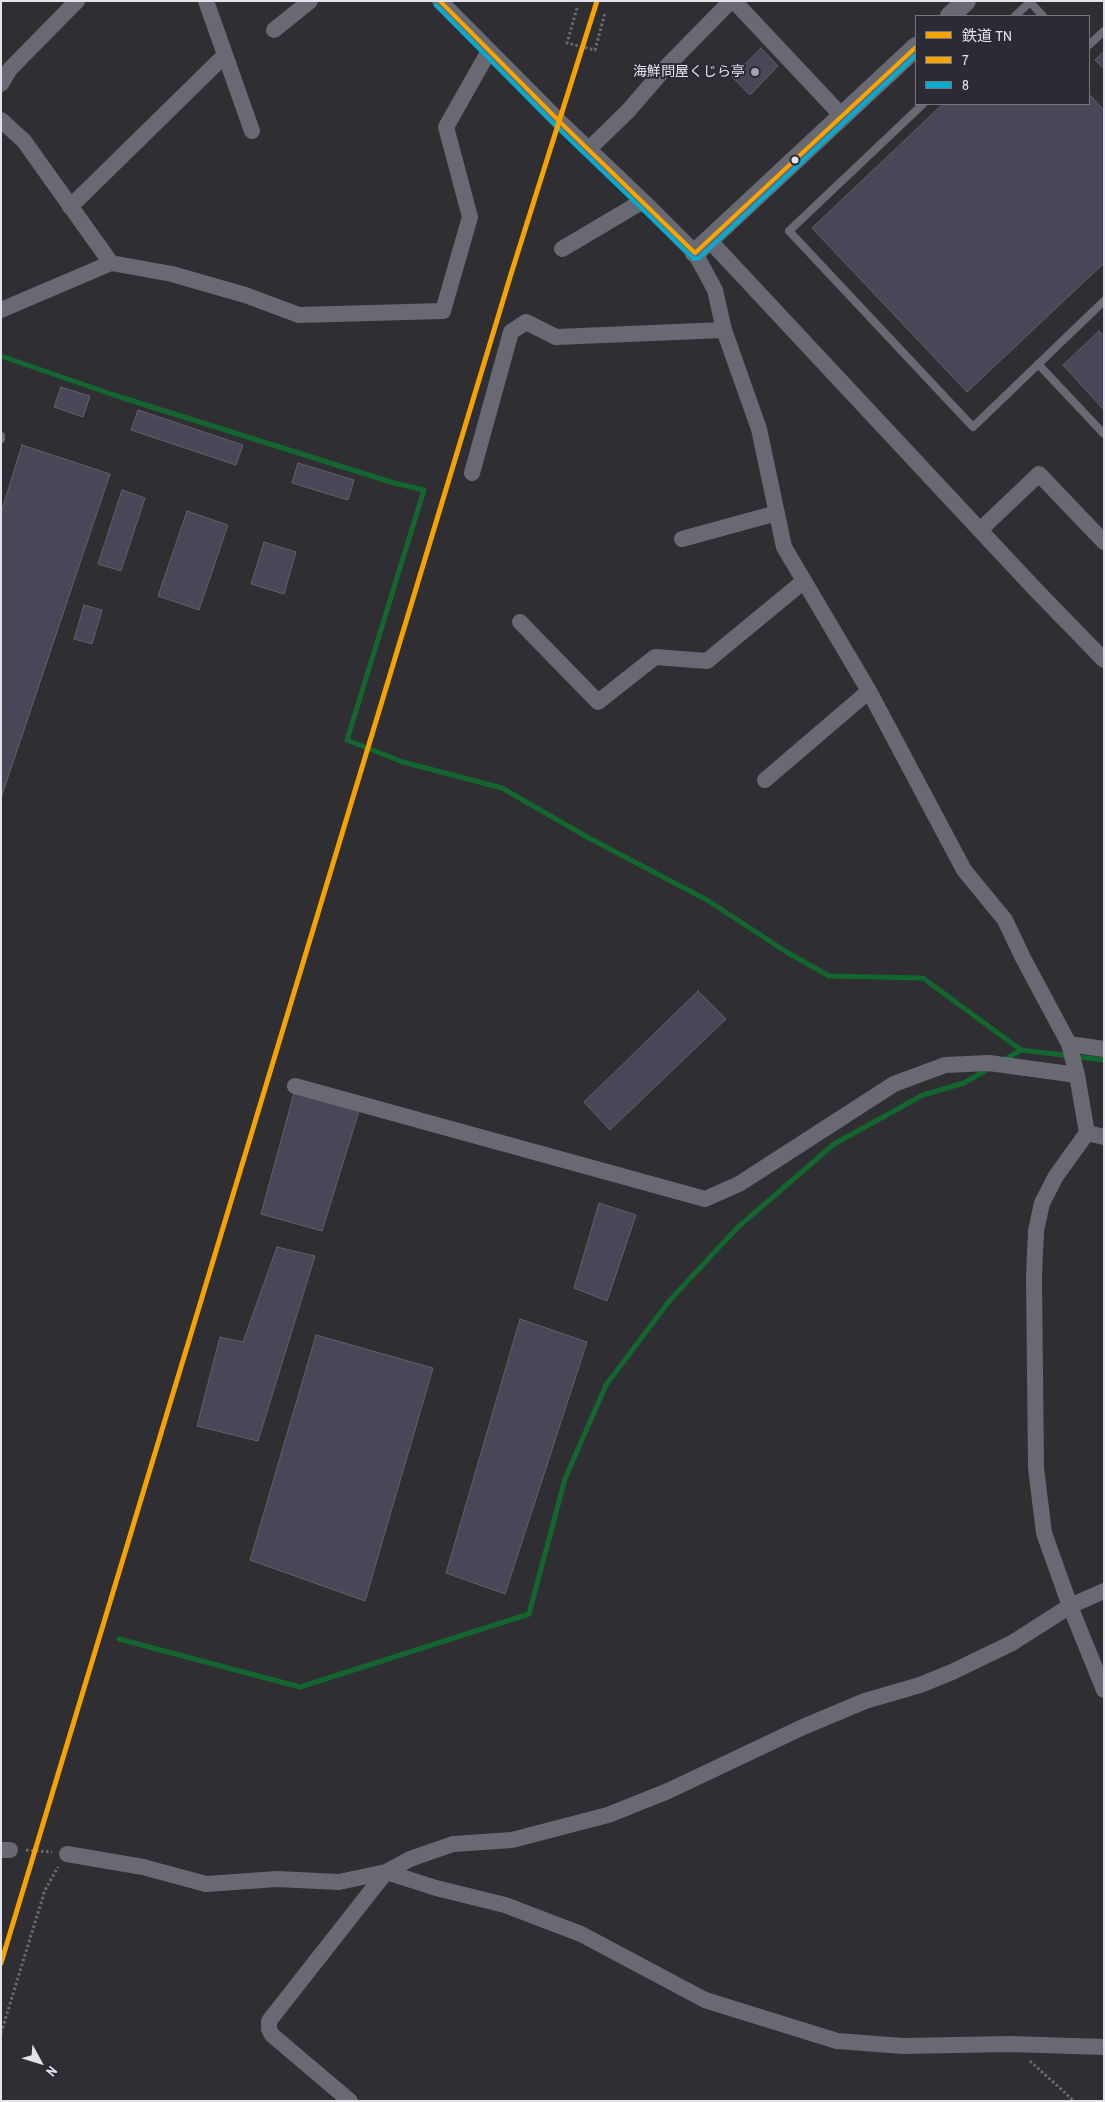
<!DOCTYPE html>
<meta charset="utf-8">
<style>
body{margin:0}
#map{position:relative;width:1105px;height:2102px;overflow:hidden;background:#2e2e33;font-family:"Archivo Narrow","Noto Sans JP",sans-serif}
canvas{display:block}
.frame{position:absolute;inset:0;border:2px solid #e3e3eb;pointer-events:none}
.legend{position:absolute;left:915px;top:15px;width:175px;height:90px;box-sizing:border-box;background:#2b2b36;border:1px solid #75757e;margin:0;padding:6px 9px;list-style:none;font-size:15px;color:#e3e3eb}
.legend li{display:flex;align-items:center;gap:10px;height:25px}
.legend b{width:25px;border:1px solid #75757e}
.north{position:absolute;left:15px;top:2037px;width:50px;height:50px;-webkit-text-stroke:4px #2b2b36;paint-order:stroke;rotate:129deg;font-size:14px;font-weight:700;line-height:20px;text-align:center;color:#e3e3eb}
.north::after{content:'';display:block;margin:auto;width:18px;height:22px;background:#e3e3eb;clip-path:polygon(50% 0,100% 100%,50% 72%,0 100%)}
</style>
<div id="map">
<canvas width="1105" height="2102"></canvas>
<div class="frame"></div>
<ul class="legend">
<li><b style="height:6px;background:#f5a300"></b>鉄道 TN</li>
<li><b style="height:6px;background:#f7a600"></b>7</li>
<li><b style="height:6px;background:#06acd0"></b>8</li>
</ul>
<div class="north">N</div>
</div>
<script>
const ctx = document.querySelector('canvas').getContext('2d');
ctx.lineJoin = 'round';
const shape = rows => new Path2D(rows.map(r => 'M' + r).join(''));
function stroke(path, color, width, dash) { ctx.strokeStyle = color; ctx.lineWidth = width; ctx.lineCap = dash ? 'butt' : 'round'; ctx.setLineDash(dash || []); ctx.stroke(path); }
function fill(path, color) { ctx.fillStyle = color; ctx.fill(path, 'evenodd'); }
function drawText(font, color, halo, rows, align = 'center') {
  ctx.font = font + ' "Archivo Narrow","Noto Sans JP",sans-serif'; ctx.lineWidth = 4; ctx.setLineDash([]); ctx.textBaseline = 'middle'; ctx.strokeStyle = halo; ctx.fillStyle = color; for (const [text, x, y, turn = 0] of rows) {
    ctx.save(); ctx.translate(x, y); ctx.rotate((+turn || 0) * Math.PI / 180); ctx.textAlign = isNaN(turn) ? turn : align; if (halo) ctx.strokeText(text, 0, 0); ctx.fillText(text, 0, 0); ctx.restore();
  }
}
stroke(shape([
 [1,356,114,395,394,483,424,490,347,740,403,762,502,788,589,838,707,900,785,951,829,976,923,978,1021,1050,1104,1060],
 [1004,1060,1021,1050],
 [119,1639,300,1687,529,1614,565,1479,606,1385,670,1300,737,1228,834,1144,923,1095,964,1083,988,1069]
]), '#14662f', 5);
const building = shape([
 [761,48,778,66,750,95,732,77,761,48],
 [1104,51,1104,69,1095,60,1104,51],
 [1089,94,1104,110,1104,263,967,392,812,228,943,104,1089,104,1089,94],
 [1099,331,1104,336,1104,410,1063,365,1099,331],
 [61,387,90,396,83,417,54,407,61,387],
 [138,410,243,445,236,465,131,430,138,410],
 [22,445,110,474,1,798,1,513,22,445],
 [298,463,354,480,348,500,292,483,298,463],
 [122,490,145,498,121,571,98,564,122,490],
 [187,511,228,525,199,610,158,596,187,511],
 [264,542,296,552,284,594,251,584,264,542],
 [84,605,102,610,92,644,74,639,84,605],
 [698,991,726,1019,610,1130,584,1102,698,991],
 [294,1093,359,1111,322,1231,261,1214,294,1093],
 [599,1203,636,1215,607,1301,574,1288,599,1203],
 [277,1247,315,1256,258,1441,197,1426,220,1337,243,1342,277,1247],
 [520,1319,587,1342,505,1594,446,1573,520,1319],
 [316,1335,433,1368,365,1601,250,1560,316,1335]
]);
fill(building, '#484657');
stroke(building, '#616165', 1);
stroke(shape([
 [577,8,567,43,595,50,605,13],
 [26,1850,52,1852],
 [1,2033,45,1890,58,1867],
 [1030,2061,1074,2101]
]), '#6a6a72', 3, [2.5, 2.5]);
stroke(shape([
 [1015,16,1030,2,1043,16],
 [1089,45,1104,31],
 [923,104,789,231,973,427,1104,301],
 [1038,364,1104,434],
 [1,436,1,439]
]), '#696973', 8);
stroke(shape([
 [206,1,252,131],
 [440,1,560,122,643,201,695,253,715,290,724,330,759,429,784,547,869,691,964,870,1005,920,1023,958,1069,1044,1077,1075,1087,1133,1056,1176,1042,1203,1036,1231,1034,1276,1036,1468,1044,1533,1070,1606,1104,1690],
 [734,1,842,116],
 [274,30,310,1],
 [1,84,10,69,77,1],
 [1,120,24,141,111,263],
 [589,149,628,111,667,66,731,1],
 [70,207,225,55],
 [710,241,1034,588,1104,660],
 [562,249,643,201],
 [1,310,111,263,172,274,245,295,299,315,443,311,470,217,446,127,489,51],
 [472,473,511,332,526,322,556,337,724,330],
 [980,530,1039,474,1104,542],
 [682,539,777,513],
 [520,622,598,702,655,657,707,661,804,581],
 [765,780,869,691],
 [1069,1044,1104,1049],
 [295,1086,705,1199,739,1184,894,1084,945,1065,989,1063,1077,1075],
 [1087,1133,1104,1137],
 [1,1850,10,1850],
 [67,1854,143,1867,206,1884,277,1879,339,1882,386,1872,410,1859,453,1844,512,1840,608,1815,668,1791,803,1727,865,1701,920,1685,952,1672,1012,1643,1070,1606,1104,1591],
 [386,1872,436,1888,505,1905,581,1934,705,2000,837,2041,903,2046,1010,2044,1104,2047],
 [350,2101,272,2035,269,2029,269,2021,386,1872]
]), '#696973', 16);
stroke(shape([
 [950,16,966,1],
 [695,253,916,47]
]), '#696973', 20);
stroke(shape([
 [440,1,560,122,695,253],
 [695,253,916,47]
]), '#f7a600', 4);
stroke(shape([
 [436,5,556,126,694,259,699,258,916,55]
]), '#06acd0', 4);
stroke(shape([
 [1,1963,511,274,597,1]
]), '#f5a300', 5);
for (const [x, y, r, color] of [
 [755,72,5,"#a4a4ab"],
 [795,160,4.5,"#e3e3eb"]
]) { const dot = new Path2D(); dot.arc(x, y, r, 0, 2 * Math.PI); ctx.fillStyle = color; ctx.fill(dot); stroke(dot, '#2b2b36', 2); }
drawText('14px', '#e3e3eb', '#2b2b36', [
 ["海鮮問屋くじら亭",745,72]
], 'right');
</script>
